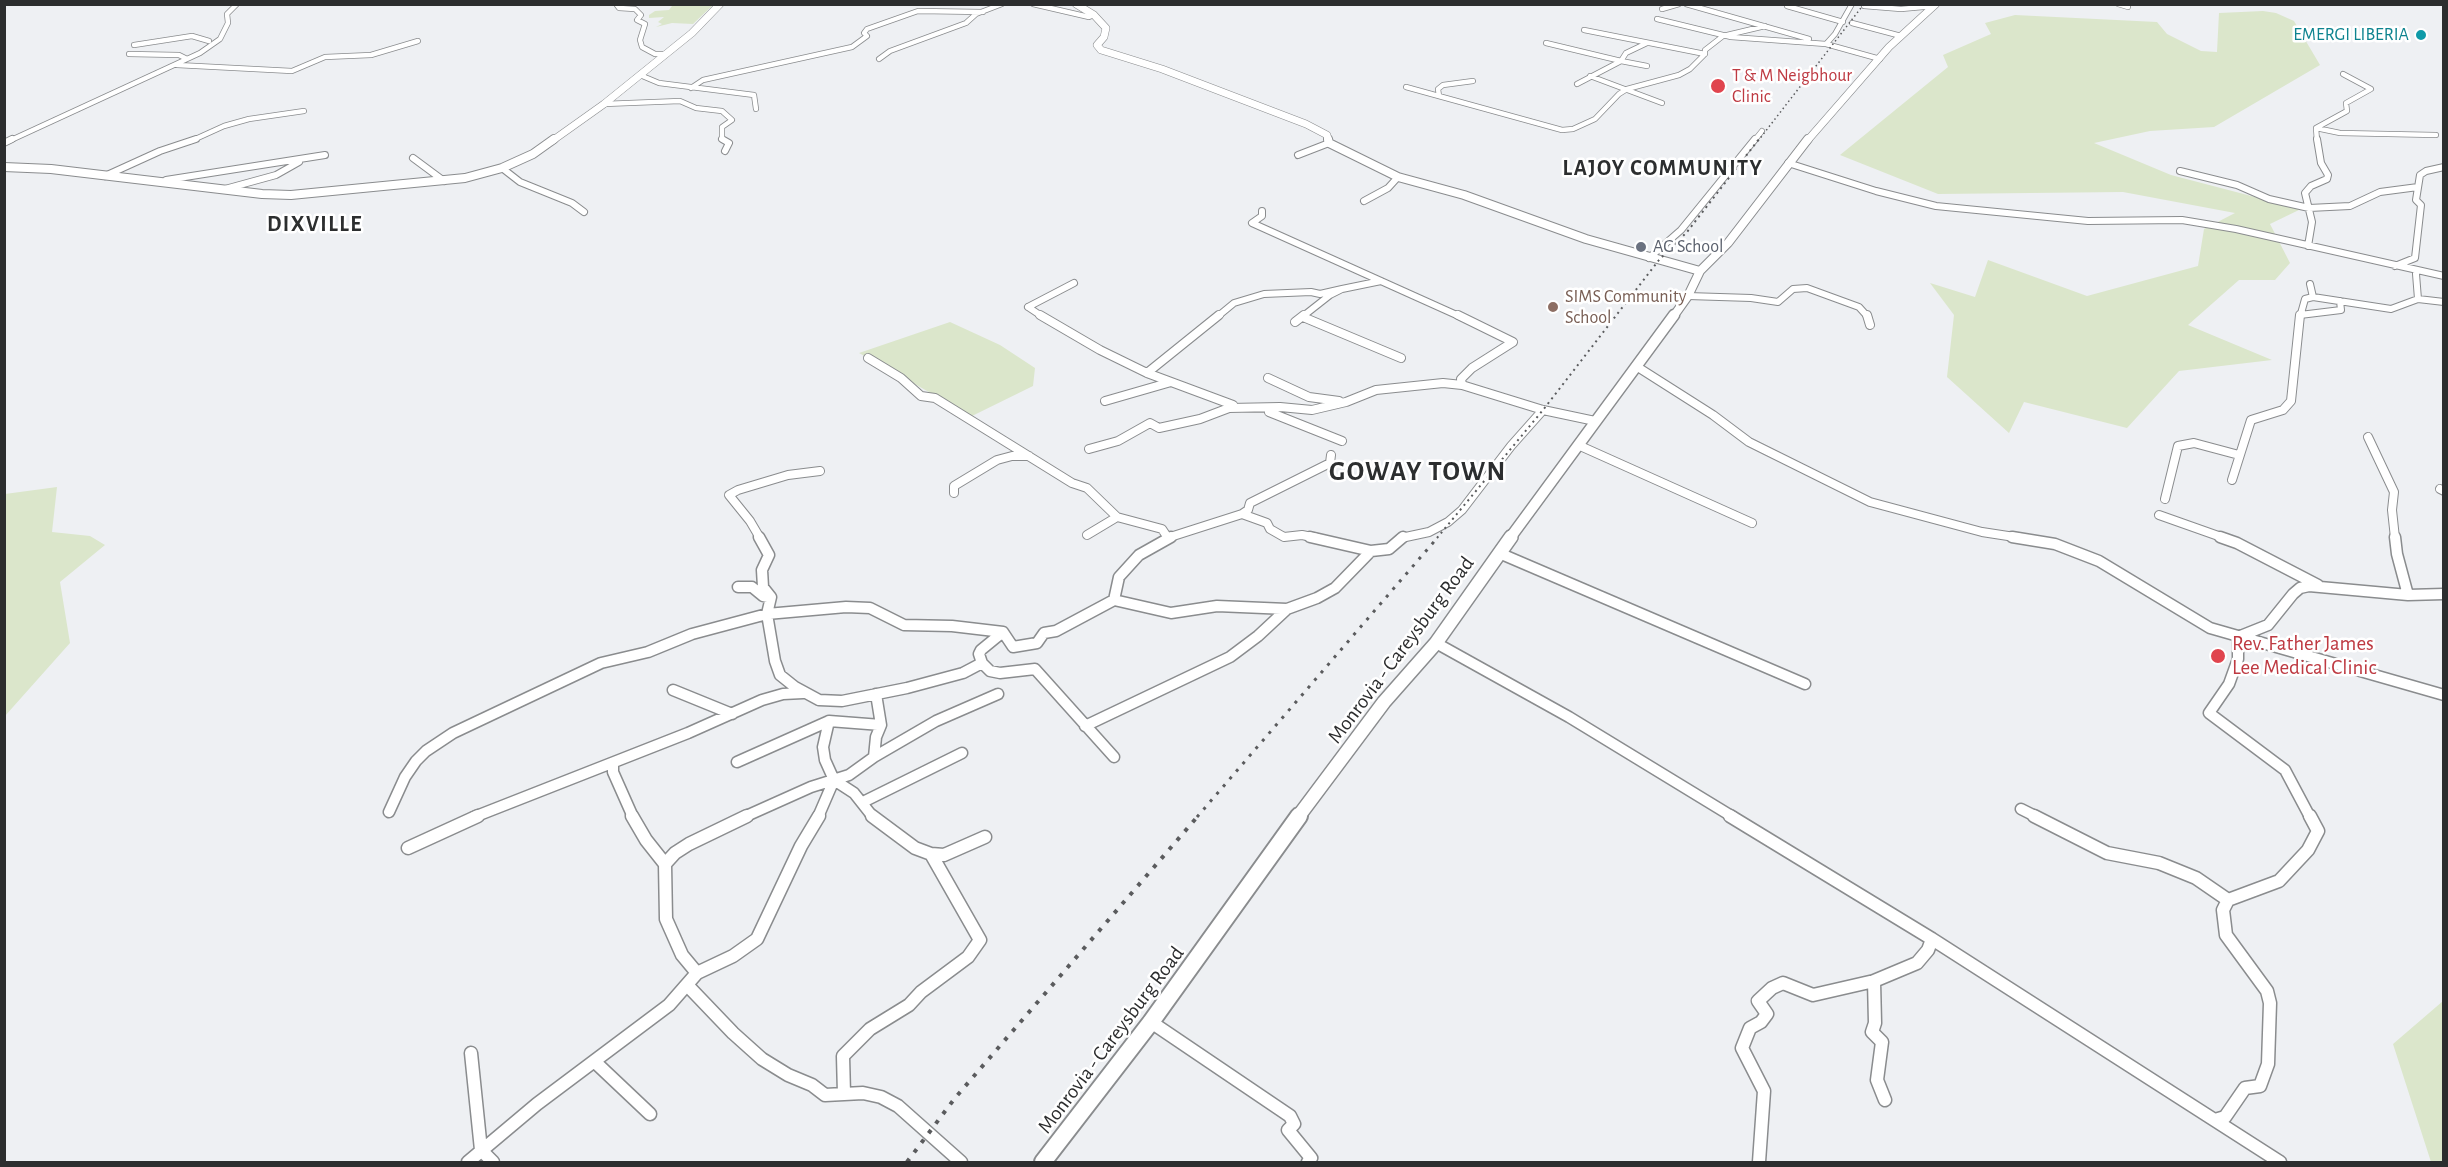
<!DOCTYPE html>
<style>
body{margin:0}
#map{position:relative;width:2448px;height:1167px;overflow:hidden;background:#eef0f3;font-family:"Alegreya Sans",sans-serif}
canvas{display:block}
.frame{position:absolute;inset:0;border:6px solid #2c2d2e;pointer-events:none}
</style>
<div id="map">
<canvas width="2448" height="1167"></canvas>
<div class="frame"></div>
</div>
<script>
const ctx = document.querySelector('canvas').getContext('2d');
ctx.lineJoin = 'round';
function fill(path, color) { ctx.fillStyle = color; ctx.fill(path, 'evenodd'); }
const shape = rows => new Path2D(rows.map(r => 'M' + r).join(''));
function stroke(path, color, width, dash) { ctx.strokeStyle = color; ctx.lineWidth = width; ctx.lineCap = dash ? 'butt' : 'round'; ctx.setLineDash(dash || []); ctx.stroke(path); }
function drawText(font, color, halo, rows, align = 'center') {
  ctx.font = font + ' "Alegreya Sans",sans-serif'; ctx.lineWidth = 5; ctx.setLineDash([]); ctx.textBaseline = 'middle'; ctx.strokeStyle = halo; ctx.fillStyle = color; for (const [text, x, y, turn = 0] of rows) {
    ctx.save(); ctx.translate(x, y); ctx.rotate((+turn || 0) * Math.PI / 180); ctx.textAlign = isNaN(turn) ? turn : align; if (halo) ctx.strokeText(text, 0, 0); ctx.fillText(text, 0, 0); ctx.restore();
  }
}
fill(shape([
 [672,6,692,5,712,6,693,24,672,23,656,27,662,24,658,22,664,17,649,18,649,15,655,11,669,10],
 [2263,11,2276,13,2294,21,2320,65,2214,127,2150,131,2094,143,2171,175,2301,209,2270,224,2290,263,2275,280,2239,280,2188,325,2272,360,2179,371,2127,428,2024,402,2009,433,1947,377,1954,315,1930,283,1975,297,1988,260,2087,296,2198,266,2204,229,2235,213,2123,192,1938,194,1840,155,1948,67,1943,55,1991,34,1985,23,2015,15,2157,22,2167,34,2201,51,2217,52,2219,13],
 [950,322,1000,345,1035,368,1033,386,972,416,859,353],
 [57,487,52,532,90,536,105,545,60,582,70,643,5,716,5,494],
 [2443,1001,2443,1162,2431,1162,2393,1044]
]), '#dbe6cb');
const minorFar4 = shape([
 [616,4,619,8,635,9,641,15,637,20,645,24,640,40,642,47,655,54,665,54],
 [1033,4,1089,17,1094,15],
 [1686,4,1809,39],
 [1852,4,1835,34,1826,44,1880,59],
 [2118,4,2128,7],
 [1787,6,1843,22],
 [1864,6,1901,9,1934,6],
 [1662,9,1679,4],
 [1657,19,1731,37,1826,44],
 [1852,23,1901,36],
 [1584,30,1705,54],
 [1546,43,1621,61],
 [1647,43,1626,53,1621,61,1647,66],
 [134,45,192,36,209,41],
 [129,54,179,55,187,59],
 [879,59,890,51,966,23,976,14,1002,4],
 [177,65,292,71,325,57,371,55,418,41],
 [640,75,659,83,754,95,756,109],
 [1590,76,1662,103],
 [1577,84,1621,61],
 [1406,87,1562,130,1573,129,1595,119,1619,94,1627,89,1679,75,1690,69,1705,54,1705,50,1723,36,1765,26],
 [691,88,703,80,852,47,867,36,864,33,867,29,918,11,983,12],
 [1439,96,1438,89,1443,85,1473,81],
 [604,104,680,101,696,108,722,111,732,120,722,127,722,139,725,141],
 [2316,128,2340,133,2436,135],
 [9,141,200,53,220,39,228,23,227,14,237,4],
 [191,141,224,126,249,119,304,111],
 [1754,141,1762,131],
 [2317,141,2316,128,2347,111,2346,103,2371,89,2343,74]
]);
const minorFar3 = shape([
 [722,139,729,143,725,151],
 [4,143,12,139],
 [1298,155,1329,143],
 [413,158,444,181],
 [1788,163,1876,191,1936,206,2088,221,2182,220,2236,229,2444,276],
 [502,168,520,182,572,203,584,212],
 [2180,171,2237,185,2269,199,2309,208,2350,206,2380,192,2418,187],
 [105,176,160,151,196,139],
 [166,180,325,155],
 [225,189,276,175,299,162],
 [1364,201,1388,188,1398,177],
 [1262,211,1262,216,1252,223,1461,317],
 [2308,246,2312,222,2305,193,2311,186,2327,179,2328,175,2321,163,2317,139],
 [1649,258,1681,230,1755,139],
 [2395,266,2415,258,2421,205,2416,200,2420,175,2426,171,2444,167],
 [2416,274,2418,299],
 [2310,284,2313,297],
 [1688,296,1751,298,1778,302,1793,289,1807,288,1859,307,1868,317],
 [1028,307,1043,317],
 [1028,307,1074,283],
 [2300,315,2341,310,2340,301],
 [1217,317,1234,303,1264,294,1311,292,1320,294,1342,289],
 [1302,317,1330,295,1342,289,1381,281],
 [2300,317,2305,299,2313,297,2391,309,2418,299,2444,302]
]);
const minorFar2 = shape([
 [1040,315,1100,350,1147,373,1233,405],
 [1458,315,1513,342,1472,368,1461,379,1462,385],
 [1867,315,1870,325],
 [1303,317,1401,358],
 [1295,322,1304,315],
 [868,358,901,378,921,396,935,398,1072,483,1087,488,1117,517,1162,529,1168,538],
 [1636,366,1713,415,1749,442,1870,502,1982,532,2021,538],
 [1147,373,1219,315],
 [1268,378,1309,397,1339,401],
 [1105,401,1171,382],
 [1269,412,1342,441],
 [2368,437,2394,492,2392,510,2395,538],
 [1578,445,1752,523],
 [1089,449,1118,441,1150,423,1159,428,1200,419,1229,408,1280,407,1312,410,1346,402,1376,390,1443,383,1462,385,1543,410,1595,421],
 [2232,480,2251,420,2283,410,2291,401,2300,315],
 [2440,489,2444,491],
 [954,493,954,486,997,460,1012,456,1029,456],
 [2165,499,2178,446,2194,443,2239,455],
 [1242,514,1248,510,1250,503,1330,463,1331,455],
 [2159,515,2224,538],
 [1087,535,1117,517],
 [760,538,750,521,729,495,738,490,788,475,820,471],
 [1167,538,1242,514,1267,523,1270,529,1284,537,1302,535,1317,538],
 [1401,538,1429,532,1448,522,1462,510,1511,446,1543,410]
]);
const minorFar1 = shape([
 [759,537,769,555,762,570,763,587,771,597,767,614,775,661,780,675,795,687,819,700,842,701,907,688,963,673,982,663,979,654,981,650,1003,632,1013,647,1037,643,1044,633,1056,631,1114,600,1119,577,1139,555,1171,537],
 [1310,537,1371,551,1389,549,1403,537],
 [2012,537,2055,544,2099,561,2210,628,2444,695],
 [2220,537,2237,543,2318,585],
 [2395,537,2397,554,2408,595],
 [1499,553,1805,684],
 [738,587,752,587,763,596,768,597],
 [1114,600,1171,613,1217,606,1287,609],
 [1436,643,1569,717,1733,817],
 [982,663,990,671,1000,673,1035,669,1114,757],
 [673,690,732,714],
 [1085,726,1230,657,1258,636,1287,609,1317,598,1335,588,1371,551],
 [874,757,936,721,998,694],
 [737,762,829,721],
 [613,763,613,772,633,817],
 [834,780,854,793,873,817],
 [863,802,962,753],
 [2021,809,2037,817],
 [389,812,405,777,416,761,426,751,453,733,601,663,648,652,692,634,767,614,846,607,870,608,904,625,952,626,1003,632],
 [474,817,688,733,762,700,783,694,803,693],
 [744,817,811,787,849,775,874,757,876,737,881,725],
 [818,817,834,780,825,760,823,747,829,721,881,725,876,694],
 [2310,817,2285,770,2209,713,2229,684,2238,659,2238,637,2268,625,2293,594,2300,588,2309,586,2408,595,2444,594]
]);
const minor = shape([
 [632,816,646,840,665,864],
 [872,816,915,848,931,854,944,855,985,837],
 [1730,816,1932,939,2280,1162],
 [2034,816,2107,853,2159,863,2196,878,2228,900],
 [408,848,478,816],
 [697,973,682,955,666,919,665,864,675,853,689,844,747,816],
 [1874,981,1875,1023,1872,1032,1882,1042,1877,1080,1885,1100],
 [688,986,733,1033,762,1059,788,1075,812,1085,825,1095,863,1093,881,1097,898,1106,961,1162],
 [1151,1022,1290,1116,1294,1124,1288,1130,1311,1158,1308,1162],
 [471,1053,481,1150,493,1162],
 [595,1062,650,1114],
 [844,1094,843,1056,870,1029,909,1005,921,992,968,957,980,940,931,854],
 [2215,1120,2225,1117,2245,1088,2260,1086,2268,1064,2270,1003,2267,991,2226,935,2223,910,2228,900,2279,881,2308,850,2318,831,2310,816],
 [468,1162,537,1104,669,1005,697,973,733,956,757,939,801,846,819,816],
 [1759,1162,1764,1091,1742,1048,1750,1028,1761,1022,1767,1014,1758,1001,1772,988,1783,983,1813,995,1874,981,1917,963,1928,950,1932,939]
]);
const secondaryFar4 = shape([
 [1076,4,1094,15,1106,28,1104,37,1097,45,1101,50,1162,69,1306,124,1327,135,1328,141],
 [552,141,604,104,692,33,720,4],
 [1807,141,1889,47,1936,4]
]);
const secondaryFar3 = shape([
 [1328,139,1329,143,1398,177,1464,195,1586,239,1700,271],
 [4,167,51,169,262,194,291,195,465,178,502,168,533,154,554,139],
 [1673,317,1688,296,1700,271,1728,243,1808,139]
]);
const secondaryFar2 = shape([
 [1510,538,1674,315]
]);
const secondaryFar1 = shape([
 [1298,817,1384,702,1436,643,1511,537]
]);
const secondary = shape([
 [1043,1162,1151,1022,1299,816]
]);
stroke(minorFar4, '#8a8c8e', 6);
stroke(minorFar3, '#8a8c8e', 8);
stroke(minorFar2, '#8a8c8e', 10);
stroke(minorFar1, '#8a8c8e', 13);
stroke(minor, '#8a8c8e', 15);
stroke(secondaryFar4, '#8a8c8e', 8);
stroke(secondaryFar3, '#8a8c8e', 10);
stroke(secondaryFar2, '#8a8c8e', 13);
stroke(secondaryFar1, '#8a8c8e', 16);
stroke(secondary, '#8a8c8e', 20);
stroke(minorFar4, '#fff', 4.5);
stroke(minorFar3, '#fff', 6);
stroke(minorFar2, '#fff', 8);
stroke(minorFar1, '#fff', 10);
stroke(minor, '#fff', 12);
stroke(secondaryFar4, '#fff', 7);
stroke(secondaryFar3, '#fff', 8);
stroke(secondaryFar2, '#fff', 10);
stroke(secondaryFar1, '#fff', 13);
stroke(secondary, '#fff', 16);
stroke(shape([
 [1758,141,1864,4]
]), '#5a5b5d', 1.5, [1.5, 3]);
stroke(shape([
 [1437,538,1543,410,1659,260,1687,232,1759,139]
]), '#5a5b5d', 2, [2, 4]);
stroke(shape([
 [1197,817,1438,537]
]), '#5a5b5d', 3, [3, 7]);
stroke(shape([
 [907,1162,955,1098,1198,816]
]), '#5a5b5d', 4, [4, 8]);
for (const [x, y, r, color] of [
 [2421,35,6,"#0f9aa8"],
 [1718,86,8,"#e0444e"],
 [1641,247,6,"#6b7280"],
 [1553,307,6,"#8d6e63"],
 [2218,656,8,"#e0444e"]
]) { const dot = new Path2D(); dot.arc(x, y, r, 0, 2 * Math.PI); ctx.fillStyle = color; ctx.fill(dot); stroke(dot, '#fff', 2); }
drawText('18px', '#0d838f', '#fff', [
 ["EMERGI LIBERIA",2409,35]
], 'right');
drawText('18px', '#be3a42', '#fff', [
 ["T & M Neigbhour",1732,76],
 ["Clinic",1732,97]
], 'left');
drawText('18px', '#5b616d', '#fff', [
 ["AG School",1653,247]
], 'left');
drawText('18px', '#785e54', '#fff', [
 ["SIMS Community",1565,297],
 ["School",1565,318]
], 'left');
drawText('21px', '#be3a42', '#fff', [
 ["Rev. Father James",2232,644],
 ["Lee Medical Clinic",2232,668]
], 'left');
drawText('21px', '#2c2d2e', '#fff', [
 ["Monrovia - Careysburg Road",1401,650,-53],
 ["Monrovia - Careysburg Road",1111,1040,-53]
]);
ctx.letterSpacing = '1.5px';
drawText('bold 22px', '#2c2e2f', '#fff', [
 ["LAJOY COMMUNITY",1663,168],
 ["DIXVILLE",315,224]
]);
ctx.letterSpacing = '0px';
ctx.letterSpacing = '1.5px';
drawText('bold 27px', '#2c2e2f', '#fff', [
 ["GOWAY TOWN",1418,472]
]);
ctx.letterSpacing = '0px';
</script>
